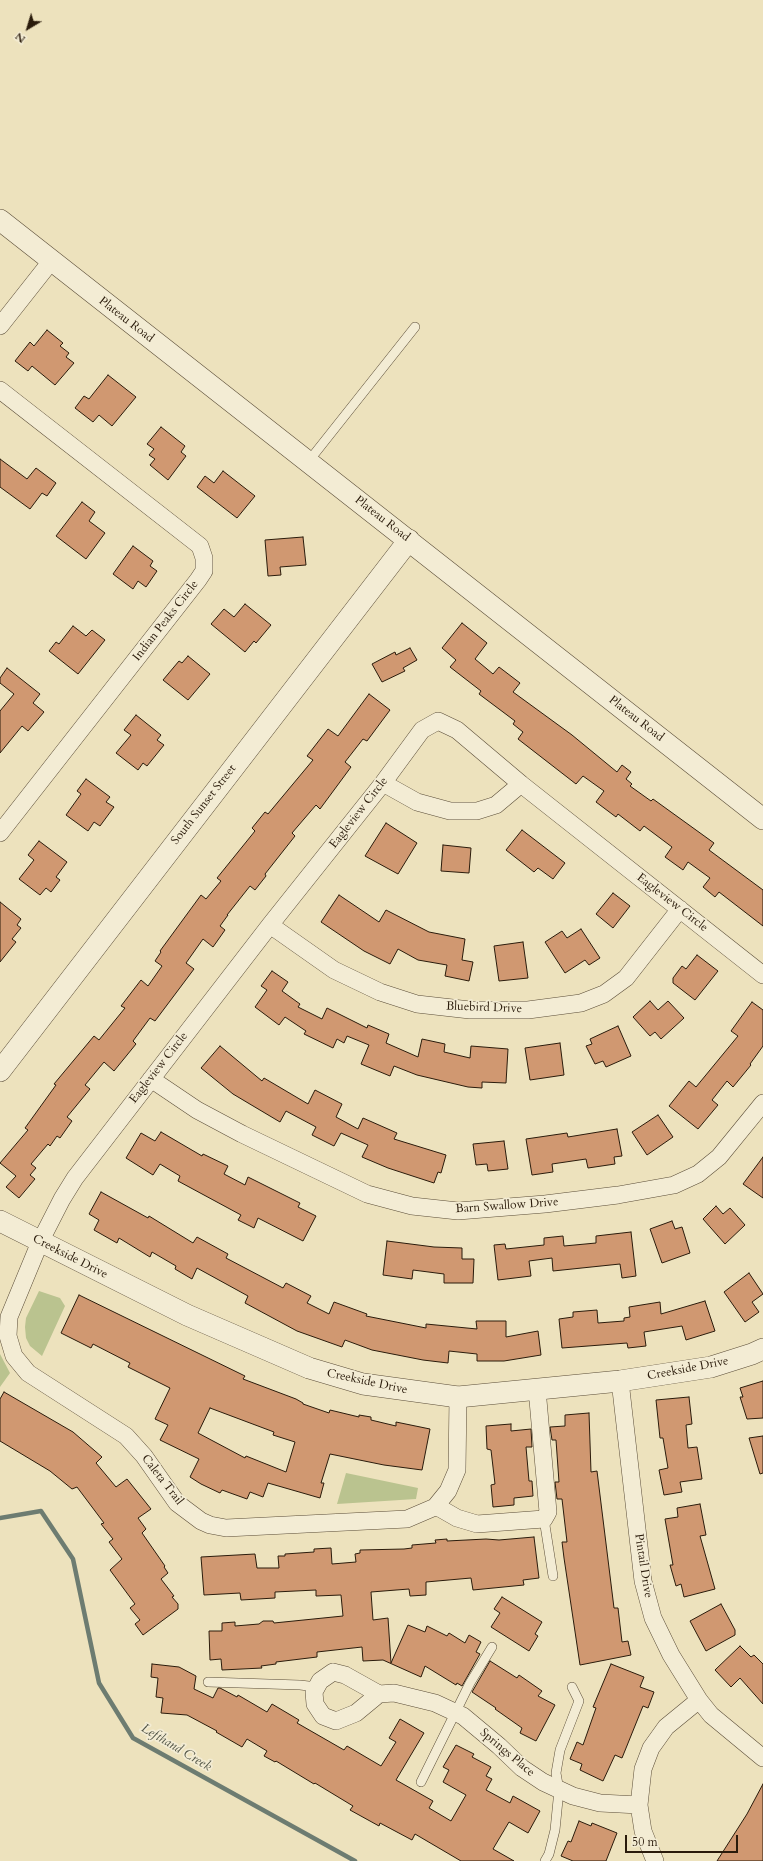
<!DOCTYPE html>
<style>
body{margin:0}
#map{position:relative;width:763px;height:1861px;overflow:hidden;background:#ede2bd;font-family:Cardo,serif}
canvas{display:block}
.north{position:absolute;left:8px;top:8px;width:40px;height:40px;-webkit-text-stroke:3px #f3ecd4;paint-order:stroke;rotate:218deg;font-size:11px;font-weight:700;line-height:16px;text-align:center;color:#2a1b0b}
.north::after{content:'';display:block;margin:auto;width:14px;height:18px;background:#2a1b0b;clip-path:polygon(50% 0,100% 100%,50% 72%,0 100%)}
.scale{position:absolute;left:625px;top:1835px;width:113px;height:18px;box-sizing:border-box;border:2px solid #2a1b0b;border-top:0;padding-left:5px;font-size:12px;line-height:14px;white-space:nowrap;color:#2a1b0b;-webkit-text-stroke:3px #f3ecd4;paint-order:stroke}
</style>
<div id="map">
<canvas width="763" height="1861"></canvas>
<div class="north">N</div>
<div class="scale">50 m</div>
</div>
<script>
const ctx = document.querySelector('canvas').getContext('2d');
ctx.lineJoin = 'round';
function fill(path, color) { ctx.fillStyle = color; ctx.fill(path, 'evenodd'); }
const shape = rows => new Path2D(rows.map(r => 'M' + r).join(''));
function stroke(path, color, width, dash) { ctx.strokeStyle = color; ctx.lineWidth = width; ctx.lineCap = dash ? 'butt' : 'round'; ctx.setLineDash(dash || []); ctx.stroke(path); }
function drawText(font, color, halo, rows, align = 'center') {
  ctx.font = font + ' Cardo,serif'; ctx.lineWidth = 3.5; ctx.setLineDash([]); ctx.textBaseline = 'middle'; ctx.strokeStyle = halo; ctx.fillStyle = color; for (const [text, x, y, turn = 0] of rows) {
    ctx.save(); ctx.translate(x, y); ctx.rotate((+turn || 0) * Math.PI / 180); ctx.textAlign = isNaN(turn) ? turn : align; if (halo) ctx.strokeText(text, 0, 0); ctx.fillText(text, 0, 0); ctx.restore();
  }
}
fill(shape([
 [39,1291,60,1298,65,1306,42,1356,30,1346,26,1338,25,1327,26,1318],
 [0,1354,10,1373,0,1387],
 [346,1473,418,1488,416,1499,337,1504]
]), '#bac38f');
stroke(shape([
 [0,1518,41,1511,73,1559,99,1683,133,1738,355,1861]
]), '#6d7c71', 4.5);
const building = shape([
 [47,330,63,343,60,346,69,353,66,357,74,363,55,385,32,366,28,371,15,361,30,342,34,346,47,330],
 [108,375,136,397,112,426,99,415,93,422,75,408,84,396,89,399,108,375],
 [161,427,185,446,181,452,186,456,168,480,150,465,155,459,149,455,154,449,147,444,161,427],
 [0,459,27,479,36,468,56,483,47,496,42,493,30,509,0,487,0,459],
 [223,471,255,496,237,518,197,487,205,476,214,483,223,471],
 [82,502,95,512,89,521,105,533,86,559,56,536,82,502],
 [303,537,306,565,280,567,281,575,268,576,265,540,303,537],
 [133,546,153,561,150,566,157,571,146,587,138,581,133,589,113,574,133,546],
 [245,604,271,625,256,643,254,641,245,652,211,624,224,609,234,617,245,604],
 [462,623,487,643,475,659,493,674,499,667,520,683,513,692,572,735,617,772,622,765,631,772,626,779,632,784,630,786,651,801,653,799,714,843,709,850,763,890,763,926,719,892,715,897,703,887,710,878,688,862,683,870,665,857,672,847,644,826,640,831,618,814,616,817,596,802,604,791,583,776,576,784,518,739,523,732,513,724,515,721,479,694,481,691,450,667,456,660,442,648,462,623],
 [73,626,86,636,92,630,105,640,78,674,49,651,56,642,59,644,73,626],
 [410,648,417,660,403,668,405,671,382,682,372,664,395,652,396,655,410,648],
 [188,656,210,674,188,700,163,680,179,661,182,663,188,656],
 [7,668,40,694,33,703,44,712,28,731,22,726,0,753,0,711,14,694,0,683,0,678,7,668],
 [369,694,390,710,367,741,363,739,345,762,351,767,320,809,316,805,292,833,295,836,265,874,266,876,255,890,250,886,227,915,228,915,220,926,225,930,213,947,203,939,186,963,194,969,155,1021,150,1018,133,1041,136,1044,114,1071,104,1062,85,1085,90,1089,67,1117,72,1121,60,1138,57,1136,50,1146,48,1144,31,1164,36,1168,30,1175,35,1179,19,1198,6,1187,16,1176,0,1163,28,1130,25,1128,56,1085,54,1084,94,1036,99,1040,125,1008,121,1006,141,980,148,986,162,966,155,961,161,952,160,951,201,895,206,899,221,881,217,878,255,831,252,828,265,812,268,814,313,760,307,756,328,729,338,736,369,694],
 [136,715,161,735,157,740,164,745,147,766,143,763,138,770,116,753,131,735,124,730,136,715],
 [86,779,110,797,106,802,114,807,100,826,94,822,88,831,66,815,81,794,77,791,86,779],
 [386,823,417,843,398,874,365,856,386,823],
 [522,830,565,863,553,879,538,868,534,872,506,850,522,830],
 [39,841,67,862,56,877,60,880,51,892,46,888,40,895,19,879,34,860,28,855,39,841],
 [443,845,471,848,469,873,441,871,443,845],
 [613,893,630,906,613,928,596,914,613,893],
 [339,895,379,922,386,910,429,932,465,939,462,960,473,962,469,981,445,976,447,965,418,960,398,949,390,964,364,951,321,922,339,895],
 [0,902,21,919,17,925,21,928,12,939,16,942,0,962,0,902],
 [581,929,600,958,589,965,585,960,565,973,545,942,562,931,567,938,581,929],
 [523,942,528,978,499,981,494,946,523,942],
 [697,955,718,971,695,1000,673,983,673,978,682,966,686,969,697,955],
 [272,971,288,982,282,991,300,1004,298,1007,322,1019,327,1008,367,1028,368,1025,389,1034,386,1043,418,1057,422,1039,445,1044,444,1052,470,1058,471,1046,508,1049,506,1083,482,1082,482,1088,468,1087,417,1075,394,1066,390,1076,361,1064,369,1045,347,1036,344,1043,337,1039,333,1048,304,1034,306,1031,285,1017,279,1025,255,1007,267,990,261,986,272,971],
 [650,1001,658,1010,668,1001,684,1018,661,1039,655,1032,650,1036,633,1017,650,1001],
 [752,1002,763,1010,763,1046,750,1064,751,1065,733,1087,727,1081,712,1100,718,1105,698,1129,669,1106,689,1081,696,1087,738,1036,731,1031,752,1002],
 [618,1026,631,1056,606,1067,603,1061,595,1064,586,1046,592,1044,590,1039,618,1026],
 [560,1043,564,1075,530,1080,525,1048,560,1043],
 [220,1046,262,1081,264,1078,308,1104,315,1090,342,1104,336,1117,358,1129,363,1118,397,1133,394,1139,446,1155,441,1173,438,1172,434,1183,388,1168,362,1157,368,1145,341,1133,334,1146,312,1135,316,1127,286,1111,280,1122,233,1094,201,1068,220,1046],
 [658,1115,673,1137,647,1155,632,1132,658,1115],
 [617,1129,622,1156,614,1157,615,1164,588,1168,586,1159,552,1164,553,1172,532,1175,526,1139,567,1133,568,1137,617,1129],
 [161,1132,202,1156,203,1154,228,1166,224,1174,245,1185,248,1177,300,1203,298,1207,316,1216,303,1241,258,1218,254,1228,238,1220,241,1215,178,1181,180,1176,160,1164,153,1175,126,1158,141,1133,155,1141,161,1132],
 [504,1141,508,1169,488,1171,487,1164,476,1165,473,1144,504,1141],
 [763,1157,763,1198,743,1184,763,1157],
 [101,1192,148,1218,149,1216,193,1243,197,1237,228,1254,226,1258,283,1288,286,1283,311,1296,307,1303,329,1314,334,1302,367,1314,366,1316,426,1328,426,1324,477,1329,476,1321,506,1321,506,1337,538,1331,541,1355,504,1361,477,1361,477,1354,449,1351,448,1363,423,1360,372,1350,345,1340,342,1347,297,1331,245,1303,248,1296,197,1268,192,1279,175,1269,176,1266,152,1252,150,1257,119,1238,117,1243,94,1230,99,1220,89,1214,101,1192],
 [716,1206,723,1214,730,1208,745,1225,725,1244,703,1219,716,1206],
 [672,1221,675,1229,682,1227,690,1253,662,1263,650,1229,672,1221],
 [631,1232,636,1276,622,1278,620,1264,553,1271,552,1258,529,1261,531,1276,498,1280,494,1245,505,1244,506,1249,544,1245,544,1238,563,1236,564,1246,596,1243,596,1236,631,1232],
 [387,1241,434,1247,462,1248,462,1259,474,1259,473,1283,444,1283,444,1274,413,1270,412,1279,383,1275,387,1241],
 [749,1273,763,1294,752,1302,759,1312,745,1322,724,1292,749,1273],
 [79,1295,245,1376,243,1379,296,1399,303,1403,303,1404,329,1413,330,1410,359,1417,359,1415,371,1417,371,1420,396,1426,396,1422,430,1429,422,1470,384,1465,330,1454,321,1483,324,1483,320,1498,268,1483,263,1497,250,1492,247,1499,222,1490,220,1493,201,1484,190,1477,199,1459,160,1440,168,1425,155,1419,170,1388,128,1367,130,1363,93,1344,91,1348,61,1333,79,1295],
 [210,1408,274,1432,273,1435,295,1442,286,1472,246,1456,245,1458,198,1433,210,1408],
 [705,1301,715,1331,686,1340,682,1326,644,1332,646,1346,628,1348,627,1343,562,1348,559,1319,573,1317,573,1312,597,1310,598,1323,624,1321,624,1318,630,1317,629,1307,660,1302,661,1314,705,1301],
 [763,1381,763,1418,747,1419,740,1397,743,1397,740,1388,763,1381],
 [4,1392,73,1432,102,1457,96,1463,116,1487,127,1479,151,1509,138,1518,146,1529,142,1533,165,1566,164,1567,168,1573,161,1579,174,1596,172,1597,178,1604,178,1609,143,1635,135,1624,140,1620,130,1608,135,1604,110,1570,122,1559,109,1542,113,1539,101,1524,104,1523,77,1487,72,1489,50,1471,0,1441,0,1399,4,1392],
 [689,1397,692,1424,686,1425,688,1448,697,1447,702,1479,680,1482,682,1492,664,1495,659,1470,668,1468,663,1438,660,1438,656,1400,689,1397],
 [589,1413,591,1472,597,1471,614,1608,618,1608,622,1642,628,1641,631,1655,580,1665,564,1558,562,1542,567,1542,562,1499,557,1499,555,1482,559,1482,556,1440,552,1440,550,1427,565,1426,565,1415,589,1413],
 [511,1424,511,1431,531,1429,532,1447,526,1447,529,1481,532,1481,533,1496,514,1498,514,1505,493,1507,491,1485,495,1484,491,1450,487,1449,486,1426,511,1424],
 [763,1436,763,1473,760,1474,749,1438,763,1436],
 [700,1504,706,1535,700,1536,715,1589,684,1597,681,1584,676,1586,670,1565,673,1565,665,1519,678,1517,677,1508,700,1504],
 [534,1537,539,1578,523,1580,524,1585,473,1590,471,1578,426,1582,426,1595,410,1596,409,1589,371,1592,373,1620,388,1618,391,1663,408,1625,425,1632,427,1626,447,1636,449,1633,465,1643,469,1635,481,1642,476,1652,480,1654,462,1686,457,1683,456,1685,425,1666,421,1677,383,1660,363,1661,362,1647,317,1652,317,1657,276,1662,276,1664,261,1666,262,1668,222,1670,221,1659,210,1660,209,1631,222,1631,222,1623,235,1622,235,1626,259,1624,263,1621,273,1621,274,1623,343,1616,341,1595,316,1596,316,1590,275,1592,275,1598,241,1600,240,1593,204,1595,201,1557,255,1554,257,1568,279,1568,278,1556,285,1556,285,1554,314,1552,314,1549,331,1548,332,1564,356,1562,355,1554,360,1553,360,1550,404,1549,412,1548,412,1545,436,1543,435,1540,447,1539,447,1541,486,1539,499,1540,534,1537],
 [502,1597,542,1622,535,1634,538,1636,529,1651,491,1627,500,1613,494,1609,502,1597],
 [721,1604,735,1630,735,1635,706,1651,690,1621,721,1604],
 [740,1646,751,1657,754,1655,763,1664,763,1704,740,1678,731,1687,715,1670,740,1646],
 [490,1661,517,1678,519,1675,542,1691,538,1696,555,1705,536,1741,520,1733,522,1728,495,1709,496,1708,472,1692,490,1661],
 [152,1664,179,1667,196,1676,194,1689,213,1698,218,1688,220,1688,237,1697,238,1695,267,1712,272,1704,299,1720,297,1723,344,1750,347,1746,381,1766,396,1742,389,1738,400,1719,424,1733,396,1780,433,1801,429,1808,451,1821,466,1795,443,1782,449,1770,443,1767,456,1745,474,1754,472,1757,491,1767,486,1776,492,1779,486,1790,510,1803,513,1796,540,1811,528,1833,509,1822,493,1849,514,1861,461,1861,415,1834,412,1840,380,1823,379,1826,350,1810,353,1806,315,1783,314,1784,276,1761,275,1762,264,1756,267,1751,247,1739,242,1747,216,1732,217,1731,187,1715,161,1713,163,1698,156,1697,158,1678,151,1677,152,1664],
 [611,1664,644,1677,640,1687,654,1692,648,1708,643,1706,622,1758,615,1755,603,1781,580,1770,582,1764,570,1759,577,1742,583,1745,596,1708,593,1707,611,1664],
 [763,1784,763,1861,717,1861,747,1814,763,1784],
 [579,1821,591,1826,592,1823,617,1833,606,1861,573,1861,561,1856,568,1841,571,1842,579,1821]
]);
fill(building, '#d09871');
stroke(building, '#2a1b0b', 1);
const service = shape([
 [308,462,415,327],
 [544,1519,553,1576],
 [208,1682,300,1685,317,1687],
 [421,1782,470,1683,492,1647],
 [545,1861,549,1854,555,1830,559,1790,556,1773,560,1750,579,1701,572,1687]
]);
const minor = shape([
 [0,326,52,260],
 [0,390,200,546,204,558,204,571,198,580,0,833],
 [383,783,417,802,450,811,477,811,496,805,521,784],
 [270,925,334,970,380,992,417,1004,470,1010,528,1010,581,1003,604,994,626,978,680,909],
 [151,1079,197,1110,242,1134,367,1194,412,1206,458,1211,545,1204,618,1195,674,1185,698,1174,719,1157,763,1103],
 [620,1381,643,1581,653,1618,671,1655,699,1700,711,1715,763,1758],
 [458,1397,457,1470,448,1491,435,1507,407,1519,226,1528,210,1525,201,1521,177,1503,144,1456,126,1436,28,1373,14,1356,8,1336,9,1317,40,1242,62,1199,75,1178,270,925,383,783,422,730,438,721,457,730,521,784,763,975],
 [436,1506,457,1518,477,1524,544,1519,548,1512,537,1389],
 [333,1672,345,1675,379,1694,356,1713,336,1721,323,1716,315,1704,314,1692,320,1681,333,1672],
 [379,1694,394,1693,435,1703,463,1716,499,1746,522,1768,543,1782,573,1796,600,1803,639,1805],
 [655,1861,643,1831,639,1805,643,1769,651,1748,666,1727,699,1700]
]);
const tertiary = shape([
 [0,220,763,819],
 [0,1071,409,540],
 [0,1221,187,1315,309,1368,363,1384,458,1397,620,1381,711,1367,752,1354,763,1349]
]);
stroke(service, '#5b4d38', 10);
stroke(minor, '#5b4d38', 18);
stroke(tertiary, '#5b4d38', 22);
stroke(service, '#f3ecd4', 9);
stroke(minor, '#f3ecd4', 17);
stroke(tertiary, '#f3ecd4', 21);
drawText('12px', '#2a1b0b', '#f3ecd4', [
 ["Plateau Road",126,320,38],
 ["Plateau Road",382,519,38],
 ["Indian Peaks Circle",166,621,-52],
 ["Plateau Road",636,719,38],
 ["South Sunset Street",204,805,-52],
 ["Eagleview Circle",359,813,-52],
 ["Eagleview Circle",672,903,38],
 ["Bluebird Drive",484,1008,2],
 ["Eagleview Circle",159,1068,-52],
 ["Barn Swallow Drive",507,1206,-4],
 ["Creekside Drive",70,1257,27],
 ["Creekside Drive",688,1369,-11],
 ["Creekside Drive",367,1382,12],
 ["Caleta Trail",162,1480,52],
 ["Pintail Drive",643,1566,81],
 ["Springs Place",507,1753,40]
]);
drawText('italic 13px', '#515446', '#f3ecd4', [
 ["Lefthand Creek",176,1748,31]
]);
</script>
